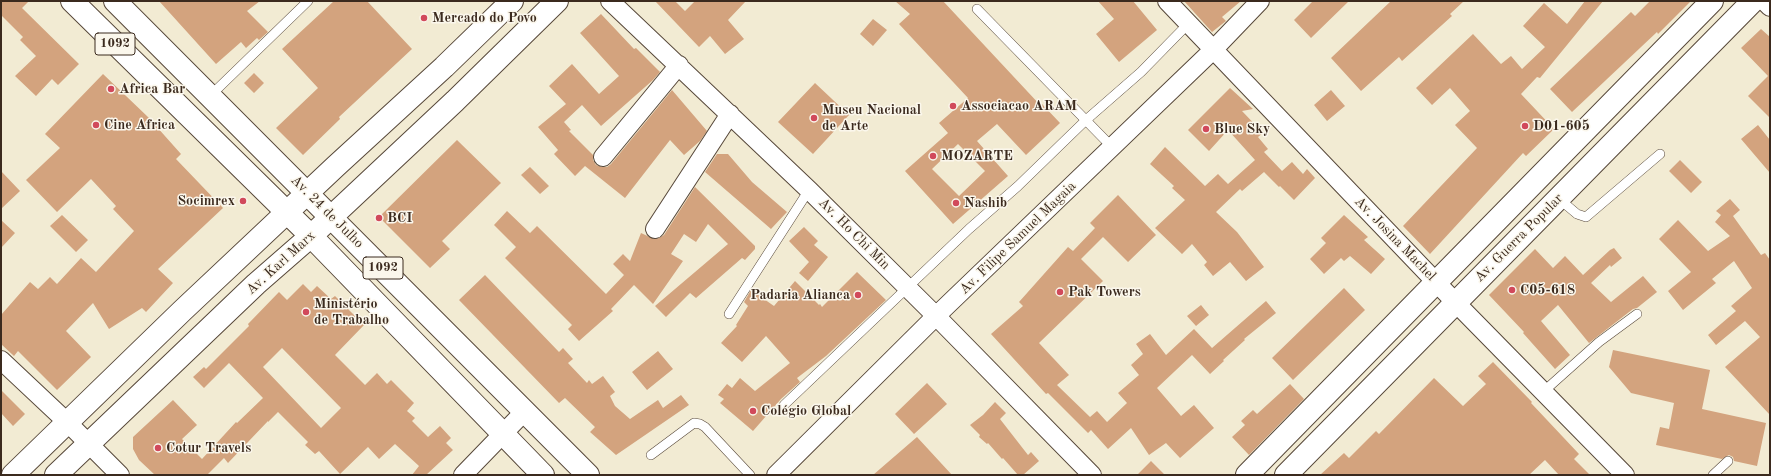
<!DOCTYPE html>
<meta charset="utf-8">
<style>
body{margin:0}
#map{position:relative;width:1771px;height:476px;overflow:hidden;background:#f2ebd3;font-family:"Old Standard TT",serif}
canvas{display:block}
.frame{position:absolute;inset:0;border:2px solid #3b2a1e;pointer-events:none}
</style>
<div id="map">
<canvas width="1771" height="476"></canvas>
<div class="frame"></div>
</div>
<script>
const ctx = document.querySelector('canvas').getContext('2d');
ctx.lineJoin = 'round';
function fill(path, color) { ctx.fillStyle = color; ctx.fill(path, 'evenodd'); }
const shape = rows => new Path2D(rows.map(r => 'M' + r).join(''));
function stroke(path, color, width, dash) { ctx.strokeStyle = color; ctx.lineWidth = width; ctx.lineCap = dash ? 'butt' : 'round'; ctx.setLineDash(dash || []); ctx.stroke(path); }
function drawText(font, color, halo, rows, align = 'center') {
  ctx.font = font + ' "Old Standard TT",serif'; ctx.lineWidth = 3; ctx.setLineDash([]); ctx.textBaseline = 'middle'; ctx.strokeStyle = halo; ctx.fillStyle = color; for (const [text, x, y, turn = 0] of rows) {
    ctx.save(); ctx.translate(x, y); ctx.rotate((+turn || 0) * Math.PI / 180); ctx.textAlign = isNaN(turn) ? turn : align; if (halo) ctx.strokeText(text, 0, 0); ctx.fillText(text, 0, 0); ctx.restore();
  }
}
fill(shape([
 [1,1,29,1,22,8,79,64,58,85,52,79,36,96,15,76,36,56,20,40,23,37,1,15],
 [159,1,260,1,247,11,268,32,259,40,257,38,246,48,241,42,216,64],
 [334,1,367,1,412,49,339,117,340,119,303,155,276,128,318,88,282,49],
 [655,1,675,1,685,11,695,1,746,1,728,20,744,39,725,54,710,36,699,47],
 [895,1,943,1,1041,106,1042,104,1060,123,1026,155,997,124,977,141,1008,176,953,224,905,171,948,133,939,123,968,98,899,24,910,14],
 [958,144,985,171,959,196,932,169],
 [1098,1,1133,1,1157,30,1119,62,1096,34,1114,19],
 [1184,1,1241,1,1222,17,1226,21,1212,32],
 [1313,1,1349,1,1311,38,1294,20],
 [1391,1,1464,1,1450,14,1452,16,1402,61,1399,57,1361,91,1331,58],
 [1585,1,1603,1,1540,78,1537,77,1521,94,1554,129,1526,156,1523,153,1430,254,1403,226,1477,148,1455,125,1470,111,1450,88,1432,105,1416,88,1473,34,1501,64,1511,56,1522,69,1545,47,1523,26,1544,3,1567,24],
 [1650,1,1691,1,1658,34,1657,32,1572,112,1550,89,1631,12,1635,16],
 [601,14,634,49,636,48,660,72,653,80,601,126,582,105,564,122,571,130,569,131,593,155,593,160,596,165,602,167,607,167,611,164,672,90,707,131,700,141,684,155,670,140,625,198,585,166,575,176,554,154,558,150,538,127,566,104,549,86,572,64,599,94,619,76,580,33],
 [873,19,887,30,873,46,860,34],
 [1761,29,1770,37,1770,118,1748,96,1768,76,1741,48],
 [254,73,264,83,254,93,244,83],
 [103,74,148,117,181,154,176,159,223,208,158,269,173,283,146,312,142,308,109,329,93,303,66,331,91,357,57,390,18,351,14,356,1,344,1,315,30,282,38,289,50,277,57,284,81,258,96,272,134,231,113,209,116,206,91,179,57,212,26,180,60,148,45,134],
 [815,83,849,115,813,154,778,122],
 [1230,88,1253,109,1242,111,1263,133,1258,137,1268,149,1264,152,1282,171,1292,162,1303,174,1307,169,1315,178,1294,200,1280,186,1279,187,1264,172,1242,191,1240,189,1216,212,1237,232,1264,267,1246,281,1230,262,1213,276,1204,265,1207,262,1192,244,1182,254,1155,228,1185,200,1172,188,1174,186,1150,164,1165,147,1205,186,1218,174,1228,184,1255,160,1228,130,1209,151,1188,130],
 [1331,90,1345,106,1327,121,1314,105],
 [1758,125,1770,140,1770,173,1741,139],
 [457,140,501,183,442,241,450,249,430,268,379,217],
 [717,154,728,154,752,182,787,212,771,229,705,172],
 [1680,160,1702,182,1691,193,1669,171],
 [530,167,549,186,540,194,521,175],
 [1,171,20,191,1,209],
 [695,187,755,246,755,249,745,260,742,258,696,298,690,293,666,317,655,306,728,244,708,224,696,242,684,234,671,254,683,261,653,304,634,285,611,309,613,311,579,341,568,329,572,325,505,258,516,247,494,225,507,211,530,233,537,226,606,294,624,275,613,264,623,254,630,261,641,233,654,239,659,238,664,235],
 [1118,195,1156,235,1128,262,1103,237,1081,259,1103,281,1039,343,1069,375,1057,385,1090,417,1097,411,1107,422,1127,403,1118,393,1139,375,1131,365,1143,354,1136,344,1150,334,1166,355,1194,329,1212,348,1266,301,1276,313,1244,339,1245,340,1223,360,1224,361,1210,374,1192,355,1157,388,1181,416,1194,405,1214,428,1180,458,1166,443,1149,455,1131,428,1108,449,1091,430,1088,433,1048,393,1046,394,991,334,1023,306,1019,302,1068,247,1073,251,1095,228,1090,223],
 [1730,199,1740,210,1733,216,1761,255,1765,253,1770,260,1770,415,1725,367,1760,337,1745,321,1716,345,1708,335,1736,311,1731,306,1752,288,1734,261,1712,279,1716,283,1683,310,1668,291,1691,272,1659,239,1678,220,1708,251,1730,236,1715,222,1721,215,1716,211],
 [62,215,88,240,76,252,50,226],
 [1344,215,1368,237,1364,240,1385,259,1371,274,1350,256,1344,261,1341,258,1324,274,1310,259,1326,243,1321,238],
 [1,220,15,233,1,248],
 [804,227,818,241,814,245,828,257,808,281,799,273,809,262,789,241],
 [1614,248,1622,258,1611,267,1610,265,1591,283,1611,302,1643,276,1657,292,1637,308,1633,309,1589,343,1558,305,1541,321,1570,355,1555,369,1523,333,1524,332,1489,295,1535,249,1553,268,1565,256,1583,275,1610,250],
 [857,272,886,300,826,356,797,378,800,382,781,399,753,431,720,403,724,399,718,395,727,384,732,388,740,378,755,391,790,363,766,336,742,362,721,343,737,326,736,325,748,306,744,302,751,290,774,306,795,281,819,305,820,304,822,307],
 [485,275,559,352,563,348,573,359,568,363,587,383,589,380,592,384,603,376,615,392,610,396,615,406,630,419,658,400,663,408,681,395,689,405,616,455,590,432,595,427,565,398,559,403,459,300],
 [303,284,311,292,317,286,331,299,335,296,364,325,335,355,365,385,377,373,387,384,391,380,414,403,407,411,415,418,412,421,428,437,440,426,451,438,446,443,453,450,426,475,412,475,419,466,395,444,379,459,368,447,340,474,319,451,315,454,305,445,308,442,278,412,268,422,268,421,228,463,224,458,207,475,155,475,139,460,133,449,133,437,173,400,197,425,182,439,202,459,236,422,237,423,263,398,229,363,204,388,193,377,204,367,206,369,249,326,248,324,279,292,287,300],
 [282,348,341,408,321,428,263,367],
 [1344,288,1365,310,1293,380,1272,358],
 [1201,305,1209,315,1196,326,1187,316],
 [1613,350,1710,370,1702,409,1766,423,1757,466,1734,461,1733,457,1729,455,1722,459,1656,445,1660,427,1669,429,1674,403,1631,393,1609,367],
 [658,351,673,369,647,390,632,372],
 [1493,362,1532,402,1531,403,1579,454,1574,459,1590,475,1559,475,1545,460,1529,475,1320,475,1344,453,1349,458,1376,431,1379,434,1434,378,1463,406,1486,384,1478,376],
 [927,383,947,404,914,434,895,414],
 [1290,384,1304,399,1249,455,1232,437,1245,425,1241,421,1253,410,1257,414],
 [1,390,25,414,13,426,1,413],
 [995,402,1006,413,1000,419,1028,455,1031,452,1039,461,1023,475,1018,475,1003,458,1002,459,988,443,987,444,979,437,980,435,970,425,983,415],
 [917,437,952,475,873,475],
 [1151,461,1165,475,1137,475]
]), '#d3a37e');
const lane = shape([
 [977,9,1112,147],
 [210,96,308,1],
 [1558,198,1577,214,1586,217,1660,154],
 [729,314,809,190],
 [1543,392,1599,342,1637,314],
 [784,405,969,229,1018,186,1086,120,1141,72,1188,24],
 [651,455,694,423,700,424,705,427,750,475],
 [1713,475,1728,461]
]);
const street = shape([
 [610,1,809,190,936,316,1092,475],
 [1167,1,1455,302,1625,475],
 [1764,1,1770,7],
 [603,157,679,65],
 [655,229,730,114],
 [1,360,68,423,120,475],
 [463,475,524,412],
 [776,475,936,316,1213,50,1260,1]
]);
const secondary = shape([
 [13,475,182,311,336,166,444,67,512,1],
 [56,475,256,284,311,236,455,101,557,1],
 [1247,475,1712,1],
 [1286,475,1753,1]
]);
const primary = shape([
 [72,1,311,236,543,475],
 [115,1,588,475]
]);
stroke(lane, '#564739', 10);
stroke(street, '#564739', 20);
stroke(secondary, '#564739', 24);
stroke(primary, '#564739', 24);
stroke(lane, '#fff', 9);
stroke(street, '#fff', 18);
stroke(secondary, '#fff', 22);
stroke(primary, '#fff', 22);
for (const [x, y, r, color] of [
 [424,18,4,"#d1495b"],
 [111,89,4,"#d1495b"],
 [953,106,4,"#d1495b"],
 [814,118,4,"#d1495b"],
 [96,125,4,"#d1495b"],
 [1525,126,4,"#d1495b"],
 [1206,129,4,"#d1495b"],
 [933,156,4,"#d1495b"],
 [243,201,4,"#d1495b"],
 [956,203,4,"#d1495b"],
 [379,218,4,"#d1495b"],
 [1512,290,4,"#d1495b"],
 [1060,292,4,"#d1495b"],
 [858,295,4,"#d1495b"],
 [306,312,4,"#d1495b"],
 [753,411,4,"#d1495b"],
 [158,448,4,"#d1495b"]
]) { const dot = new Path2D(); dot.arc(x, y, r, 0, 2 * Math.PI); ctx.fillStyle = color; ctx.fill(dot); stroke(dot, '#fbf7ec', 1.5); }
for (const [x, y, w] of [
 [115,44,40],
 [383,268,40]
]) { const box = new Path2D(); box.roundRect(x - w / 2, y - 11, w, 22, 3); ctx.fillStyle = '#fbf7ec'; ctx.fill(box); stroke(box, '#3b2a1e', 1); }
drawText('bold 13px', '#3b2a1e', null, [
 ["1092",115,44],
 ["1092",383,268]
]);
drawText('bold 14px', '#3b2a1e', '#fbf7ec', [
 ["Mercado do Povo",432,18],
 ["Africa Bar",119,89],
 ["Associacao ARAM",961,106],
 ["Museu Nacional",822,110],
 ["de Arte",822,126],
 ["Cine Africa",104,125],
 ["D01-605",1533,126],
 ["Blue Sky",1214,129],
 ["MOZARTE",941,156],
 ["Socimrex",235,201,"right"],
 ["Nashib",964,203],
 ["BCI",387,218],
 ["C05-618",1520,290],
 ["Pak Towers",1068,292],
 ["Padaria Alianca",850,295,"right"],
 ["Ministério",314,304],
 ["de Trabalho",314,320],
 ["Colégio Global",761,411],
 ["Cotur Travels",166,448]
], 'left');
drawText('14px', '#3b2a1e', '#fbf7ec', [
 ["Av. 24 de Julho",327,212,45],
 ["Av. Ho Chi Min",854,234,45],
 ["Av. Filipe Samuel Magaia",1018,238,-44],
 ["Av. Guerra Popular",1519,238,-45],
 ["Av. Josina Machel",1395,239,46],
 ["Av. Karl Marx",281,263,-42]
]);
</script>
